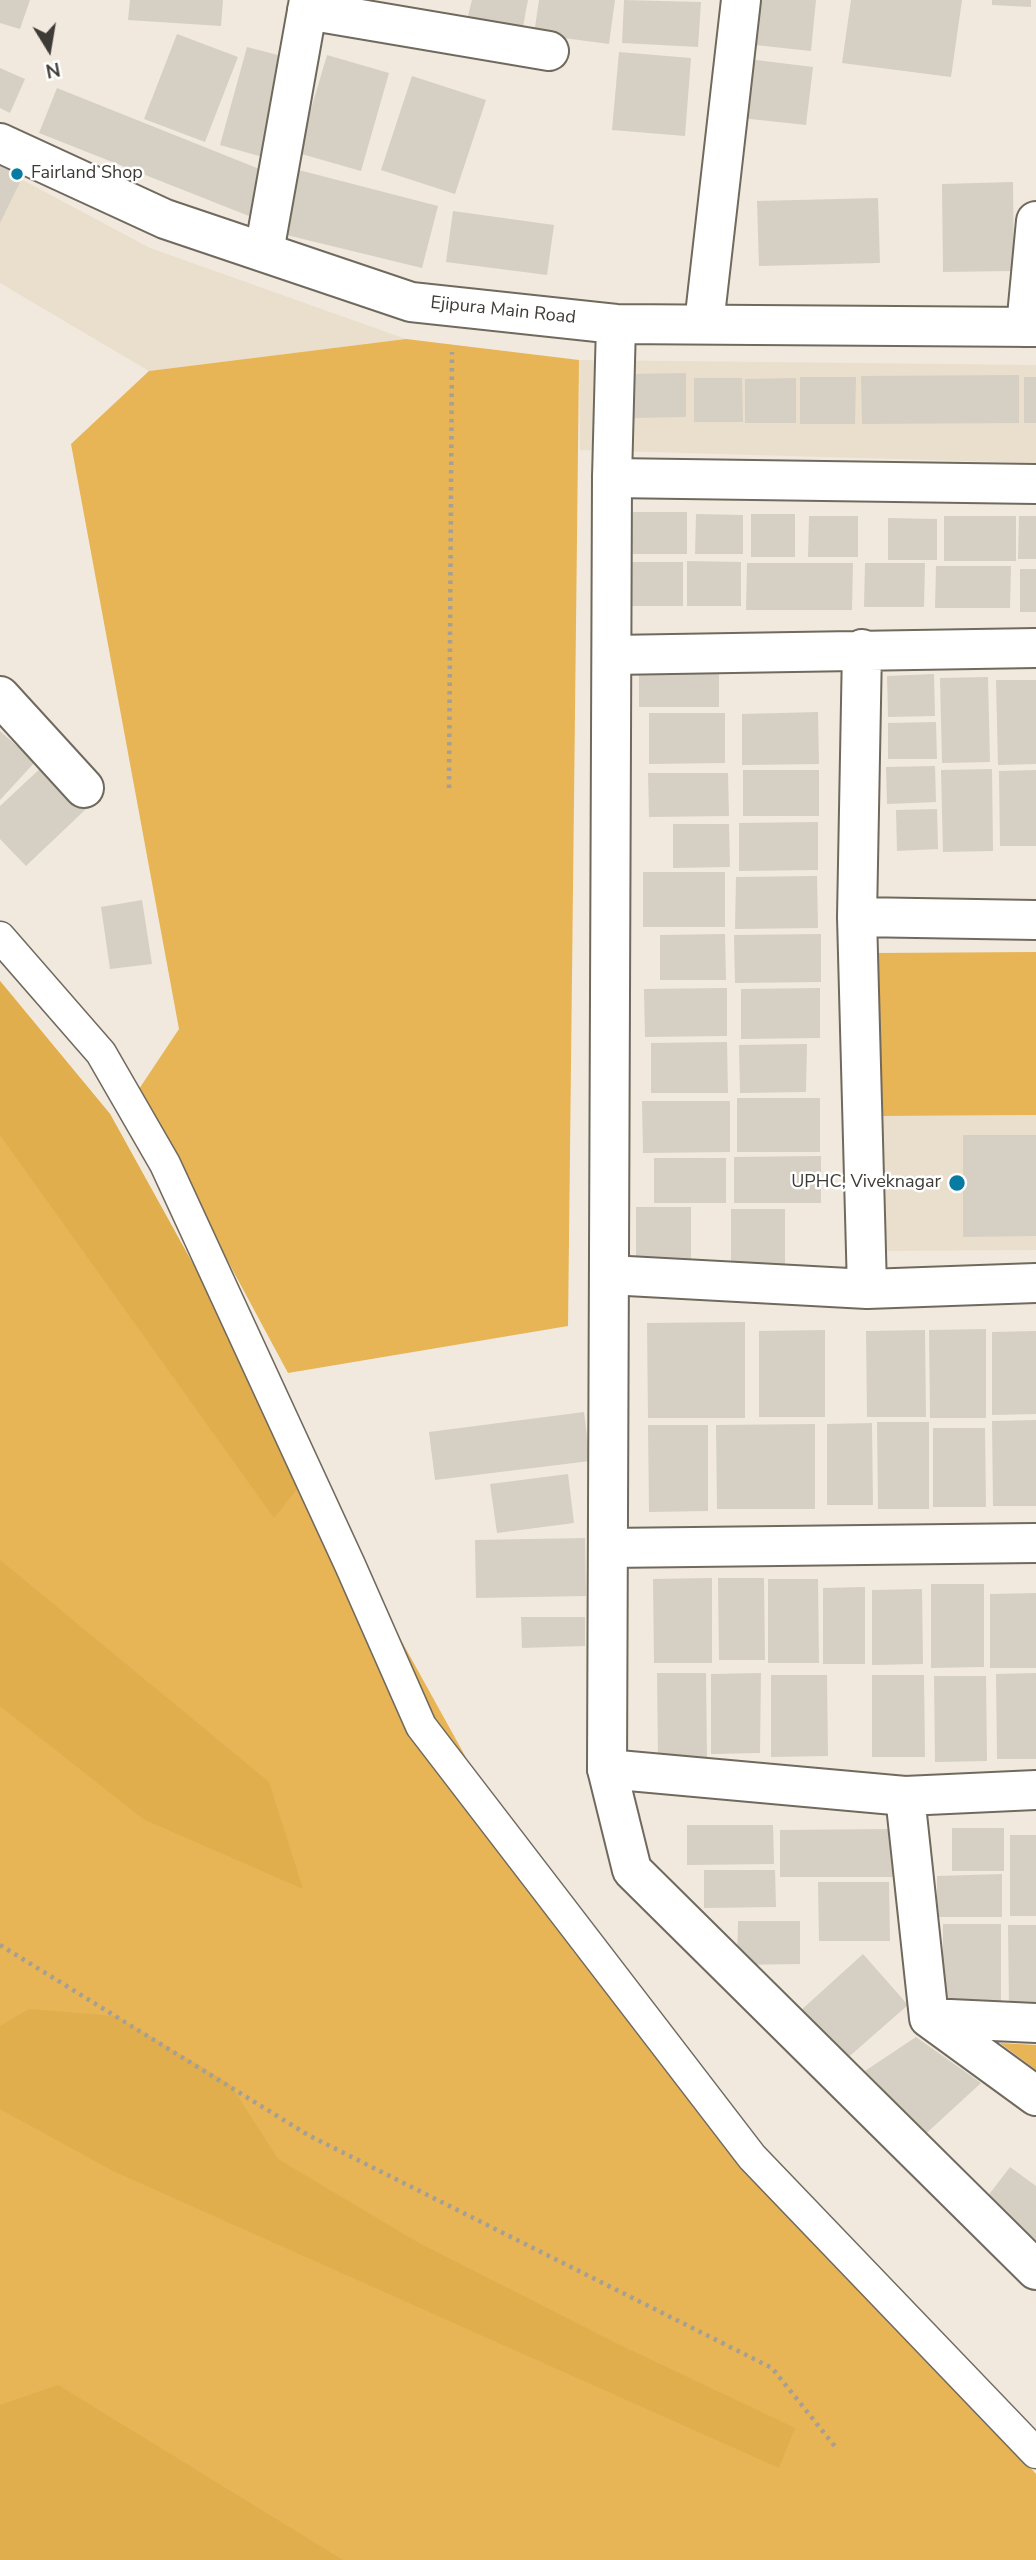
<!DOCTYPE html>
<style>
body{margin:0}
#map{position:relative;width:1036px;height:2560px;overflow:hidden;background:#f1e9dd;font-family:"Nunito Sans",sans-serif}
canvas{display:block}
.north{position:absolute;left:14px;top:14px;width:70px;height:70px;-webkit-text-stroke:5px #fff;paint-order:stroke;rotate:169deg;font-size:19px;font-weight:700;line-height:28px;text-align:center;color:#3e3b36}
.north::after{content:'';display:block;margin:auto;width:24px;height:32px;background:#3e3b36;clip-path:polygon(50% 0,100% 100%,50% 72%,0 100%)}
</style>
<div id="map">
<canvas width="1036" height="2560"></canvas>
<div class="north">N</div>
</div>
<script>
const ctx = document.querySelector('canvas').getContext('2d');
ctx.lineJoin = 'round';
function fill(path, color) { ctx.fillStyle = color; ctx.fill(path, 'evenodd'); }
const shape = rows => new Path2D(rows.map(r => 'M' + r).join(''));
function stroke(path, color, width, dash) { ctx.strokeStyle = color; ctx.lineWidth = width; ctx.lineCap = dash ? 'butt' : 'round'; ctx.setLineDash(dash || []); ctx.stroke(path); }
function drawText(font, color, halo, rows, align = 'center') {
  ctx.font = font + ' "Nunito Sans",sans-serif'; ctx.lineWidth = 5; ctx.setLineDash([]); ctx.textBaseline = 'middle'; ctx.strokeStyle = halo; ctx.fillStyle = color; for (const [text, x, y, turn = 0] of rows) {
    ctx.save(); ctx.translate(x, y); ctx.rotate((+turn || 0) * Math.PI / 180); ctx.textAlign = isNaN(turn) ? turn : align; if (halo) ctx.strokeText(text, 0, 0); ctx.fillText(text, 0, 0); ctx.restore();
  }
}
fill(shape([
 [0,168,150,248,406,339,149,371,0,283],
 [579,360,1036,365,1036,463,580,450],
 [1036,1115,1036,1250,877,1251,877,1116]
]), '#eadfcc');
fill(shape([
 [406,339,579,360,568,1326,288,1373,137,1092,179,1029,71,444,149,371],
 [1036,952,1036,1115,877,1116,875,953],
 [0,981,110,1114,573,1951,1036,2474,1036,2560,0,2560],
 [1000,2043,1036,2045,1036,2070]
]), '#e7b456');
fill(shape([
 [0,981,110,1114,309,1474,274,1518,0,1135],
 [0,1560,269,1782,303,1889,143,1819,0,1706],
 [29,2009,116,2016,230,2084,278,2159,417,2242,618,2344,795,2428,779,2468,113,2171,0,2109,0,2026],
 [58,2385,343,2560,0,2560,0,2405]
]), '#e1ae4d');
fill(shape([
 [0,0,30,0,20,29,0,23],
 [130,0,223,0,221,26,128,20],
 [472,0,528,0,522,32,467,20],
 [539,0,615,0,609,44,534,34],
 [624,0,701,2,698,47,622,43],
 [760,0,816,0,811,51,755,45],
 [851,0,962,0,951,77,842,63],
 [992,0,1031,0,1031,7,992,5],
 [177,34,238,57,205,142,144,119],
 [247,47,293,59,266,158,220,145],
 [619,52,691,58,685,136,612,130],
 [327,55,389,73,361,171,298,153],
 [748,59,813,67,806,125,741,118],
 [0,68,25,79,10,113,0,108],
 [412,76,486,100,455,194,381,170],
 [57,88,267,172,249,216,39,133],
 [0,163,24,174,0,223],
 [287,167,438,206,422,268,270,231],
 [1013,182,1014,271,943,272,942,184],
 [878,198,880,263,759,266,757,201],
 [453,211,554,225,547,275,446,262],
 [686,373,686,417,632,418,631,374],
 [1019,375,1019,423,862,424,861,376],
 [800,377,856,377,855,424,800,424],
 [1024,377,1036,377,1036,423,1024,423],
 [694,378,742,378,743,422,694,422],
 [796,378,796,423,745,423,745,379],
 [631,512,687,512,687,554,631,554],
 [696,514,743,515,743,554,695,554],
 [751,514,795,514,795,557,751,557],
 [809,516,858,516,858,557,808,557],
 [944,516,1016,516,1016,561,944,561],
 [1019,516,1036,516,1036,559,1018,559],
 [888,518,937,519,937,560,888,560],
 [687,561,741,562,741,606,687,606],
 [628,562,683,562,683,606,628,606],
 [747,563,853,563,852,610,746,610],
 [865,563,925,563,924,607,864,607],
 [936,566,1011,566,1010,608,935,608],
 [1020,569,1036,569,1036,612,1020,612],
 [719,665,719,707,639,707,639,666],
 [934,674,935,716,888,717,887,676],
 [988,677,990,762,942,763,940,678],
 [996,680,1036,680,1036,764,998,765],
 [818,712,819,764,742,765,742,714],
 [649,713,725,713,725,763,649,764],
 [936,722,937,759,888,759,888,723],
 [0,731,35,762,0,800],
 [44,765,86,809,26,866,0,839,0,806],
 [935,766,936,802,887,804,886,767],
 [992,769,993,851,943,852,941,770],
 [743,770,819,770,819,816,743,816],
 [1036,770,1036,846,1000,846,999,771],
 [648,773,728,773,729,816,649,817],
 [937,809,938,849,897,851,896,810],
 [818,822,818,870,739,871,739,823],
 [673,824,729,824,730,867,673,868],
 [643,872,725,872,725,927,643,927],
 [817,876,818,928,735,929,736,877],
 [142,900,152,964,110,969,101,907],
 [725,934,726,980,660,980,660,935],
 [821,934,821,982,735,983,734,935],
 [727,988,727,1036,645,1037,644,989],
 [820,988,820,1038,741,1039,741,989],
 [727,1042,728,1093,651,1093,651,1043],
 [807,1044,806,1092,740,1093,739,1045],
 [737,1098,820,1098,820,1152,737,1152],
 [642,1101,730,1101,730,1152,643,1153],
 [963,1135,1036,1135,1036,1236,963,1237],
 [821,1156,821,1203,734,1203,734,1157],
 [654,1158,726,1158,726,1203,654,1203],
 [636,1207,691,1207,691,1262,636,1263],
 [731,1209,785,1209,785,1265,731,1265],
 [745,1322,745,1418,648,1418,647,1323],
 [986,1329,986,1418,930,1418,929,1330],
 [825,1330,825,1417,759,1417,759,1331],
 [925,1330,926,1417,867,1417,866,1331],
 [1036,1331,1036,1414,992,1415,992,1332],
 [584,1412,590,1461,435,1480,429,1432],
 [1036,1420,1036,1506,993,1506,992,1421],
 [877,1422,929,1422,929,1509,878,1509],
 [872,1423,873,1505,827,1505,827,1424],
 [815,1424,815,1509,717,1509,716,1425],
 [648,1425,708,1425,708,1511,649,1512],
 [933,1428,985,1428,986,1507,933,1507],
 [568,1474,574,1523,497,1533,490,1484],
 [585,1538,586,1596,476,1598,475,1540],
 [712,1578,712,1663,654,1663,653,1579],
 [718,1578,764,1578,765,1660,719,1660],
 [768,1579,818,1579,819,1663,768,1663],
 [931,1584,984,1584,984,1667,931,1668],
 [865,1587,865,1664,823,1664,823,1588],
 [922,1589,923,1664,872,1665,872,1590],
 [1036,1593,1036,1668,990,1668,990,1594],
 [521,1617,585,1617,585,1646,522,1648],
 [657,1673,706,1673,707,1759,658,1759],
 [761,1673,760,1753,711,1754,711,1674],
 [1036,1673,1036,1759,997,1759,996,1674],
 [771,1675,827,1675,828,1756,771,1757],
 [872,1675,924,1675,925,1757,872,1757],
 [934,1676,986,1676,987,1761,935,1762],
 [687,1825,773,1825,774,1864,687,1865],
 [952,1828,1004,1828,1004,1871,952,1871],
 [893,1829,893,1877,780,1877,780,1830],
 [1010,1835,1036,1835,1036,1916,1010,1916],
 [704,1870,775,1870,776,1907,704,1908],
 [1002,1874,1002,1917,937,1917,937,1876],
 [818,1882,889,1882,890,1941,819,1941],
 [738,1921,800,1921,800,1964,737,1965],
 [943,1924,1001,1924,1001,2006,943,2007],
 [1008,1925,1036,1925,1036,2007,1009,2007],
 [863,1954,908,2005,844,2061,799,2012],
 [916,2037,981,2083,919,2140,859,2075],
 [1010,2167,1036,2186,1036,2241,984,2201]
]), '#d6cfc3');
const service = shape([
 [0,937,101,1053,165,1164,350,1565,421,1726,752,2157,1036,2453]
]);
const minor = shape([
 [307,10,549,51],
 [264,252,309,0],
 [704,324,741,0],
 [1026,327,1036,221],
 [612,478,1036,484],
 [862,649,857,917,867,1289],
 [612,655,1036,648],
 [0,696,84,788],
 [857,917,1036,920],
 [609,1275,867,1289,1036,1283],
 [608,1548,1036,1543],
 [607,1769,905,1796,1036,1790],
 [905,1796,929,2018,1036,2096],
 [929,2018,1036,2023]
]);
const tertiary = shape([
 [0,143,165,219,411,302,616,324,1036,327],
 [616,324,612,478,607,1769,632,1870,1036,2270]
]);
stroke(service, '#70695e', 33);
stroke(minor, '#70695e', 42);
stroke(tertiary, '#70695e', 42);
stroke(shape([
 [449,788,452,352],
 [0,1945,308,2135,772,2368,837,2449]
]), '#a59f96', 4.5, [3.5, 5]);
stroke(service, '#fff', 30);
stroke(minor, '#fff', 38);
stroke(tertiary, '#fff', 38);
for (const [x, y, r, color] of [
 [17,174,7,"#087ba3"],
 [957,1183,9,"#087ba3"]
]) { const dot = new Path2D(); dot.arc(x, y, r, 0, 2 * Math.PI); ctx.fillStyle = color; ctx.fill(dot); stroke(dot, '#fff', 2.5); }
drawText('18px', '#3e3b36', '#fff', [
 ["Fairland Shop",31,174],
 ["UPHC, Viveknagar",941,1183,"right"]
], 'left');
drawText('18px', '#3e3b36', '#fff', [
 ["Ejipura Main Road",503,311,6]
]);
</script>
